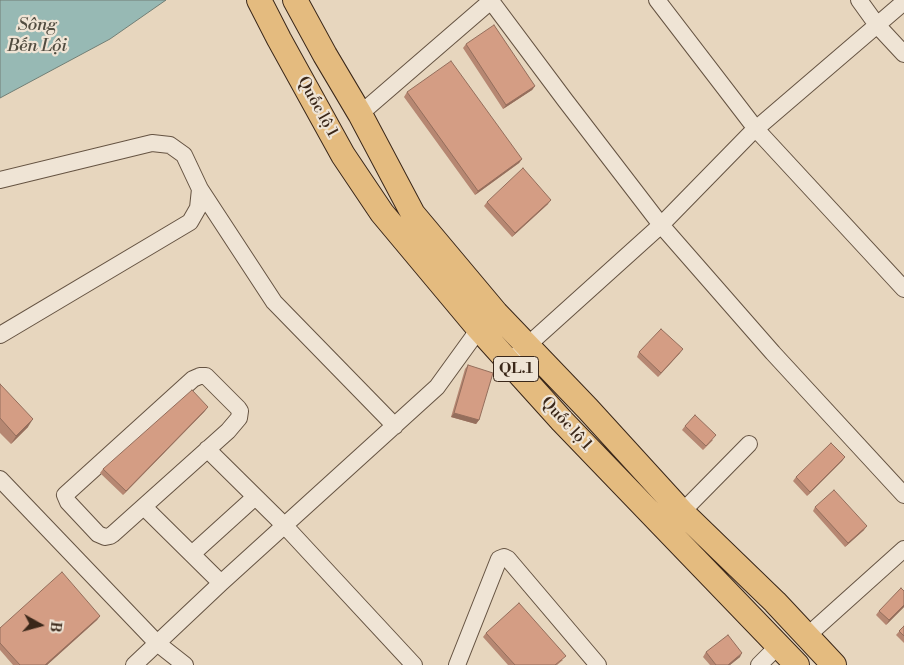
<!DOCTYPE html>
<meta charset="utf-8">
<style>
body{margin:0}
#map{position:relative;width:904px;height:665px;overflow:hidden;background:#e7d6be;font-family:"Libre Bodoni",serif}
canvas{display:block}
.north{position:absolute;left:15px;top:600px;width:50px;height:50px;-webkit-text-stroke:4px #efe4d5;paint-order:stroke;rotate:97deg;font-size:14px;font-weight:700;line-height:20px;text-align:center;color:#3a2719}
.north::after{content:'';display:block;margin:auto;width:18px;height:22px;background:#3a2719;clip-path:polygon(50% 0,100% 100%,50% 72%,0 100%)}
</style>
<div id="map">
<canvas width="904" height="665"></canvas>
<div class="north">B</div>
</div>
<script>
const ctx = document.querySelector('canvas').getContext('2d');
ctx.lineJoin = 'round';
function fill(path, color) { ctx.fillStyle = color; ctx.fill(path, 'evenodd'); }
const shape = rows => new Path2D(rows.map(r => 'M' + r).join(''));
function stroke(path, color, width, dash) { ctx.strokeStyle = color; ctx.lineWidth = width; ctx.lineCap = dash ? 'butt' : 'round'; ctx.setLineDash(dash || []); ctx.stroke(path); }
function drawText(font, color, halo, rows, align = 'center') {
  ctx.font = font + ' "Libre Bodoni",serif'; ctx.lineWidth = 4.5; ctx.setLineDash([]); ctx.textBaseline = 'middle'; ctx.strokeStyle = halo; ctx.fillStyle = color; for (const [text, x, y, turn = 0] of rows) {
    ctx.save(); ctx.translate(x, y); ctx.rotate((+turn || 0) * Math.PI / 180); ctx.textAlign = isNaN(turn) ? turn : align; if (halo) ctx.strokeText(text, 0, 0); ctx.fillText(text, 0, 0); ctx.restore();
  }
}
const water = shape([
 [0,0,166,0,110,39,0,98,0,0]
]);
fill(water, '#97b9b4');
stroke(water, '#727f76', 1);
const minor = shape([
 [657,0,756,129,904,289],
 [859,0,877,25,904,54],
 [491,1,565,100,661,225,773,353,904,495],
 [360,114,492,0],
 [0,180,152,143,170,145,184,155,200,189,198,208,190,222,0,335],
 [200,189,274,302,395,426],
 [509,362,661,225,750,134,904,2],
 [200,376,206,376,238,408,240,411,239,418,228,431,113,534,110,536,105,537,98,534,68,502,65,495,193,379,200,376],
 [207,449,285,526,414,665],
 [0,479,157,643,185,665],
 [144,507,221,583],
 [682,512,749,444],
 [192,554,255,497],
 [807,636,904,549],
 [134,665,221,583,437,387,479,329,485,323],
 [457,665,499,559,504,557,508,559,598,665],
 [759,665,778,646]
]);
const highway = shape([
 [259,0,279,39,343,155,382,213,479,329,562,421,797,665],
 [295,0,325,55,360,114,413,214,496,313,588,409,682,512,775,602,834,665]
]);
stroke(minor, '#655342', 18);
stroke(highway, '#3a2719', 26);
stroke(minor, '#efe4d5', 16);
stroke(highway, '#e4bb7f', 24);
fill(shape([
 [466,44,535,86,532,90,503,109,463,48],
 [407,92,522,159,519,163,475,195,404,97],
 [487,202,548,204,512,237,484,206],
 [639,352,680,353,658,377,637,357],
 [468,365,479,420,476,424,451,417,465,369],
 [0,384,28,427,11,444,0,433],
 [205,411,123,495,100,473,103,469],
 [685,426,713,440,703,450,682,430],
 [845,457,842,461,807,496,793,481,796,477],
 [815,507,864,530,845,547,813,511],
 [904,607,886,625,876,615,879,611],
 [100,616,97,620,47,665,13,665,0,650,0,628],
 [904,626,904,643,896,635],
 [486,633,563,660,557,665,508,665,483,637],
 [706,652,740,657,730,665,710,665,703,657]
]), '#b68772');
fill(shape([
 [535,86,532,90,503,109,506,105],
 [522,159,519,163,475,195,478,191],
 [551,200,548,204,512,237,515,233],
 [683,349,680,353,658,377,661,373],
 [208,407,205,411,123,495,126,491],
 [454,413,479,420,476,424,451,417],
 [33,419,28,427,11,444,16,436],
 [845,457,842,461,807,496,810,492],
 [867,526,864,530,845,547,848,543],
 [904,605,904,607,886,625,889,620],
 [100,616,97,620,47,665,45,665],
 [742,653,740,657,730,665,728,665]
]), '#946e5c');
const building = shape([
 [494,25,535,86,506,105,466,44,494,25],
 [451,61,522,159,478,191,407,92,451,61],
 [523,168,551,200,515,233,487,202,523,168],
 [661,329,683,349,661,373,639,352,661,329],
 [468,365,493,373,479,420,454,413,468,365],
 [0,384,33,419,16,436,0,418,0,384],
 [192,390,208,407,126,491,103,469,192,390],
 [695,415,716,435,706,446,685,426,695,415],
 [831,443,845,457,810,492,796,477,831,443],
 [834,490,867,526,848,543,815,507,834,490],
 [62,572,100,616,45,665,20,665,0,643,0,628,62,572],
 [901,588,904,591,904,605,889,620,879,611,901,588],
 [519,603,566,656,555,665,515,665,486,633,519,603],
 [904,626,904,636,899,631,904,626],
 [728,635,742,653,728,665,716,665,706,652,728,635]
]);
fill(building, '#d49d84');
stroke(building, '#946e5c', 1);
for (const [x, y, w] of [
 [516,369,45]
]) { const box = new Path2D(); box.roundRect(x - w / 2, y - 12.5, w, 25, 4); ctx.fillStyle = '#efe4d5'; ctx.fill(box); stroke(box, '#3a2719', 1); }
drawText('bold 15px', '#3a2719', null, [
 ["QL.1",516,369]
]);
drawText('16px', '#3a2719', '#efe4d5', [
 ["Quốc lộ 1",317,107,61],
 ["Quốc lộ 1",566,424,47]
]);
drawText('italic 18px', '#514c40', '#efe4d5', [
 ["Sông",37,26],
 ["Bến Lội",37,47]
]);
</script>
